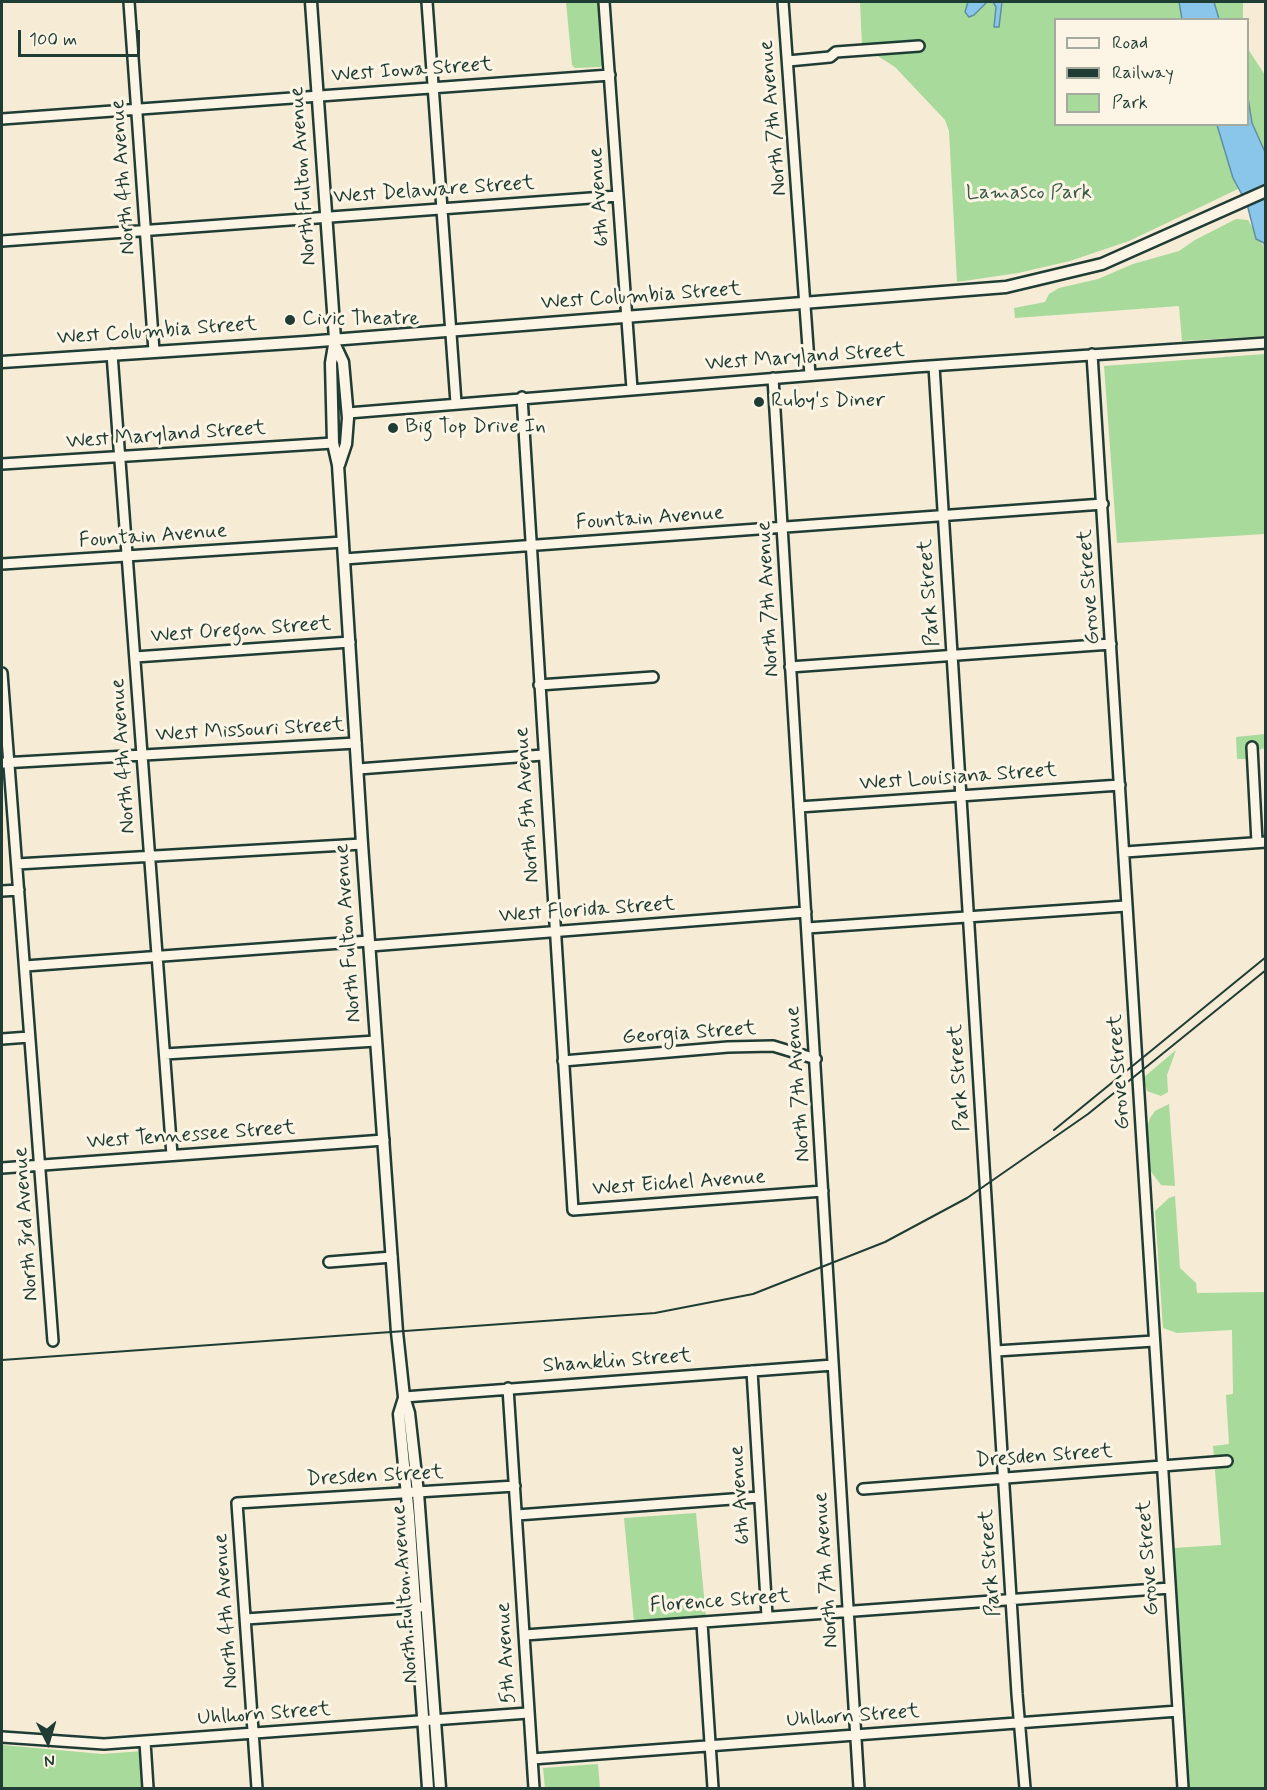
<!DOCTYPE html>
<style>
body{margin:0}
#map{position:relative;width:1267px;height:1790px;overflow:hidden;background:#f6ebd5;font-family:Mynerve,sans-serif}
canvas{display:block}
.frame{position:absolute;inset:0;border:3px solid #1f3d34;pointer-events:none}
.legend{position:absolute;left:1054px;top:18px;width:195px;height:108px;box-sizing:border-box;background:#fcf5e5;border:2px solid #a4ab9e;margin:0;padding:8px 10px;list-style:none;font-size:18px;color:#1f3d34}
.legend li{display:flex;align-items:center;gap:12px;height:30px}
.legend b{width:30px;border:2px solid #a4ab9e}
.north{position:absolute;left:18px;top:1712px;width:60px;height:60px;-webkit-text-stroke:4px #fcf5e5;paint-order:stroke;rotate:175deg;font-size:16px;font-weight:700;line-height:24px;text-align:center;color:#1f3d34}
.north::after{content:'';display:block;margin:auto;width:21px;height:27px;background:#1f3d34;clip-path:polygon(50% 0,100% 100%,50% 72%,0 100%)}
.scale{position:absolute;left:18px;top:30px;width:122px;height:27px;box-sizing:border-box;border:3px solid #1f3d34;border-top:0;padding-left:8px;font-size:18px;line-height:21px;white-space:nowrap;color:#1f3d34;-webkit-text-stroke:4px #fcf5e5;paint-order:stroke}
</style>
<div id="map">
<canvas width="1267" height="1790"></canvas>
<div class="frame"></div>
<ul class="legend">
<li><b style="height:8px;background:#fcf5e5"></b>Road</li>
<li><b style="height:8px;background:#1f3d34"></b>Railway</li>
<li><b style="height:16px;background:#a7da9b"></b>Park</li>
</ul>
<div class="north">N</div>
<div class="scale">100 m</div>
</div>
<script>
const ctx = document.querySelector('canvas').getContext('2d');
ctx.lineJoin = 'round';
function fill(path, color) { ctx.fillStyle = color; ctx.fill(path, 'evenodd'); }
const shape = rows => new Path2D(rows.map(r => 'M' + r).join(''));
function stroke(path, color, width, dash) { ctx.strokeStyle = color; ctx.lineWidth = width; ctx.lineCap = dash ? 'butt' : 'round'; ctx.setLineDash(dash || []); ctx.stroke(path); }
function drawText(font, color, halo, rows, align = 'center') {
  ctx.font = font + ' Mynerve,sans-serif'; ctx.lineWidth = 6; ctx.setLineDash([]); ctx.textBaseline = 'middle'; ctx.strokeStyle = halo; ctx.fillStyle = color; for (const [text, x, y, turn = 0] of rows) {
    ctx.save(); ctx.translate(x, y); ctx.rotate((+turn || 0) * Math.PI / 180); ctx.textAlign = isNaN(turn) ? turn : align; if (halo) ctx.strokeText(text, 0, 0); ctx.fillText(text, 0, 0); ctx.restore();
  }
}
fill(shape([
 [566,2,599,2,604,63,600,67,575,68,572,65],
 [860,2,1179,2,1182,19,1056,20,1056,124,1217,125,1238,189,1129,241,1070,261,1018,273,957,282,949,131,945,120,895,67,862,46],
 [1214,2,1243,2,1243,19,1219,19],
 [1248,49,1265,75,1265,152,1252,123,1248,98],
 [1236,219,1248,220,1265,249,1265,336,1182,341,1179,306,1015,318,1014,308,1045,302,1049,294,1059,288,1098,279,1133,264,1179,251,1195,240],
 [1265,354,1265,534,1117,543,1104,366],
 [1265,734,1265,748,1250,752,1248,759,1237,759,1236,737],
 [1176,1050,1167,1075,1168,1092,1161,1096,1147,1091,1143,1078],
 [1169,1104,1175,1186,1161,1185,1149,1169,1147,1127,1150,1118,1155,1111],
 [1175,1196,1180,1268,1196,1283,1197,1293,1265,1292,1265,1788,1188,1788,1174,1548,1221,1545,1213,1446,1229,1444,1226,1395,1233,1394,1232,1330,1177,1333,1163,1328,1155,1211,1169,1198],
 [696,1513,706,1617,634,1622,624,1518],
 [2,1745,102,1754,143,1751,146,1788,2,1788],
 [598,1764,600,1788,545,1788,543,1768]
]), '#a7da9b');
const water = shape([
 [968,2,1002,2,999,27,994,27,996,7,993,2,987,2,974,15,969,17,965,12,968,2],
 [1179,2,1214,2,1219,19,1182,19,1179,2],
 [1248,98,1252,123,1265,152,1265,249,1264,243,1256,239,1247,204,1233,178,1217,125,1248,124,1248,98]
]);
fill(water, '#8ac5ea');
stroke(water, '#5f8fa1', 1.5);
const minor = shape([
 [129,2,154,351],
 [427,2,456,403],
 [604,2,632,389],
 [783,2,810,375],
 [788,61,830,57,836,52,919,46],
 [2,119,610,75],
 [2,241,618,196],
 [112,354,172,1155],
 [1092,354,1183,1788],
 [934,366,1017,1694,1025,1788],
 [773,378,859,1788],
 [522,397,573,1210,823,1191],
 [348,413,915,367,1266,343],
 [2,464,333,443],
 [344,559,1103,504],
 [2,564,343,542],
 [135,657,350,642],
 [790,667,1111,644],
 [2,673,53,1341],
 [539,685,653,677],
 [1252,747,1257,842],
 [2,763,356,743],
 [358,769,543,755],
 [799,807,1120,785],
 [1125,852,1266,842],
 [17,864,362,844],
 [2,891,19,890],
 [807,928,1126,906],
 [370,946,806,912],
 [25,966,369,941],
 [2,1039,29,1037],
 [165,1054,376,1041],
 [563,1061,728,1047,773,1046,816,1059],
 [2,1168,384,1140],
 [329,1262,392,1257],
 [996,1351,1154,1341],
 [752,1371,767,1616],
 [508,1388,534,1788],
 [404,1397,833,1365],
 [863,1489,1227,1461],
 [517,1515,759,1497],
 [246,1619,420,1607],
 [702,1623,713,1788],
 [525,1635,1170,1588],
 [2,1737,104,1744,528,1713],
 [145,1742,148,1788],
 [532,1759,1178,1711],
 [257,1788,237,1503,515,1486]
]);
const major = shape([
 [311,2,335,339,331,363,333,443,338,465,362,844,397,1332,404,1397,409,1413,418,1493,440,1788],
 [336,347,343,362,348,418,346,444,339,465],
 [2,362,306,342,1006,287,1102,264,1266,191],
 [404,1398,399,1414,409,1516,428,1788]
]);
stroke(minor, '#1f3d34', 14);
stroke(major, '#1f3d34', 15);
stroke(minor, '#fcf5e5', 9);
stroke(major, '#fcf5e5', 10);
stroke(shape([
 [1054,1130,1266,957],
 [2,1360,655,1313,753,1294,885,1242,967,1198,1088,1114,1266,970]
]), '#1f3d34', 2);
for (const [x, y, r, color] of [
 [290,320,6,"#1f3d34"],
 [759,402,6,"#1f3d34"],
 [393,428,6,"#1f3d34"]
]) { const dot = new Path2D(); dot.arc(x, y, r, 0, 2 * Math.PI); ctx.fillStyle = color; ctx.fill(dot); stroke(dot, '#fcf5e5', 2); }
drawText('21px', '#1f3d34', '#fcf5e5', [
 ["West Iowa Street",412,71,-4],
 ["North 7th Avenue",774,118,-95],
 ["North Fulton Avenue",304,176,-94],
 ["North 4th Avenue",124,177,-94],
 ["West Delaware Street",434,191,-4],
 ["6th Avenue",600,197,-94],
 ["West Columbia Street",641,297,-4],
 ["West Columbia Street",157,332,-4],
 ["West Maryland Street",805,358,-4],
 ["West Maryland Street",166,436,-4],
 ["Fountain Avenue",650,519,-4],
 ["Fountain Avenue",153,537,-4],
 ["Grove Street",1090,587,-94],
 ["Park Street",930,593,-94],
 ["North 7th Avenue",769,599,-93],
 ["West Oregon Street",241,631,-4],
 ["West Missouri Street",250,731,-3],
 ["North 4th Avenue",124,756,-94],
 ["West Louisiana Street",958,778,-4],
 ["North 5th Avenue",528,805,-94],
 ["West Florida Street",587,911,-4],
 ["North Fulton Avenue",349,933,-94],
 ["Georgia Street",689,1034,-4],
 ["Grove Street",1120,1072,-94],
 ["Park Street",960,1078,-94],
 ["North 7th Avenue",799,1084,-94],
 ["West Tennessee Street",191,1136,-4],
 ["West Eichel Avenue",679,1184,-4],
 ["North 3rd Avenue",27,1224,-94],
 ["Shanklin Street",617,1362,-4],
 ["Dresden Street",1044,1457,-4],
 ["Dresden Street",375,1477,-3],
 ["6th Avenue",741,1495,-94],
 ["Grove Street",1149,1558,-94],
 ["Park Street",991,1563,-94],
 ["North 7th Avenue",827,1570,-94],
 ["North Fulton Avenue",406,1594,-94],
 ["Florence Street",720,1602,-4],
 ["North 4th Avenue",227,1611,-94],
 ["5th Avenue",507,1653,-93],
 ["Uhlhorn Street",264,1715,-4],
 ["Uhlhorn Street",853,1717,-4]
]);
drawText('21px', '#3a5c49', '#fcf5e5', [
 ["Lamasco Park",1029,194]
]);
drawText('21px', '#1f3d34', '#fcf5e5', [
 ["Civic Theatre",302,320],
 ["Ruby's Diner",771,402],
 ["Big Top Drive In",405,428]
], 'left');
</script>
